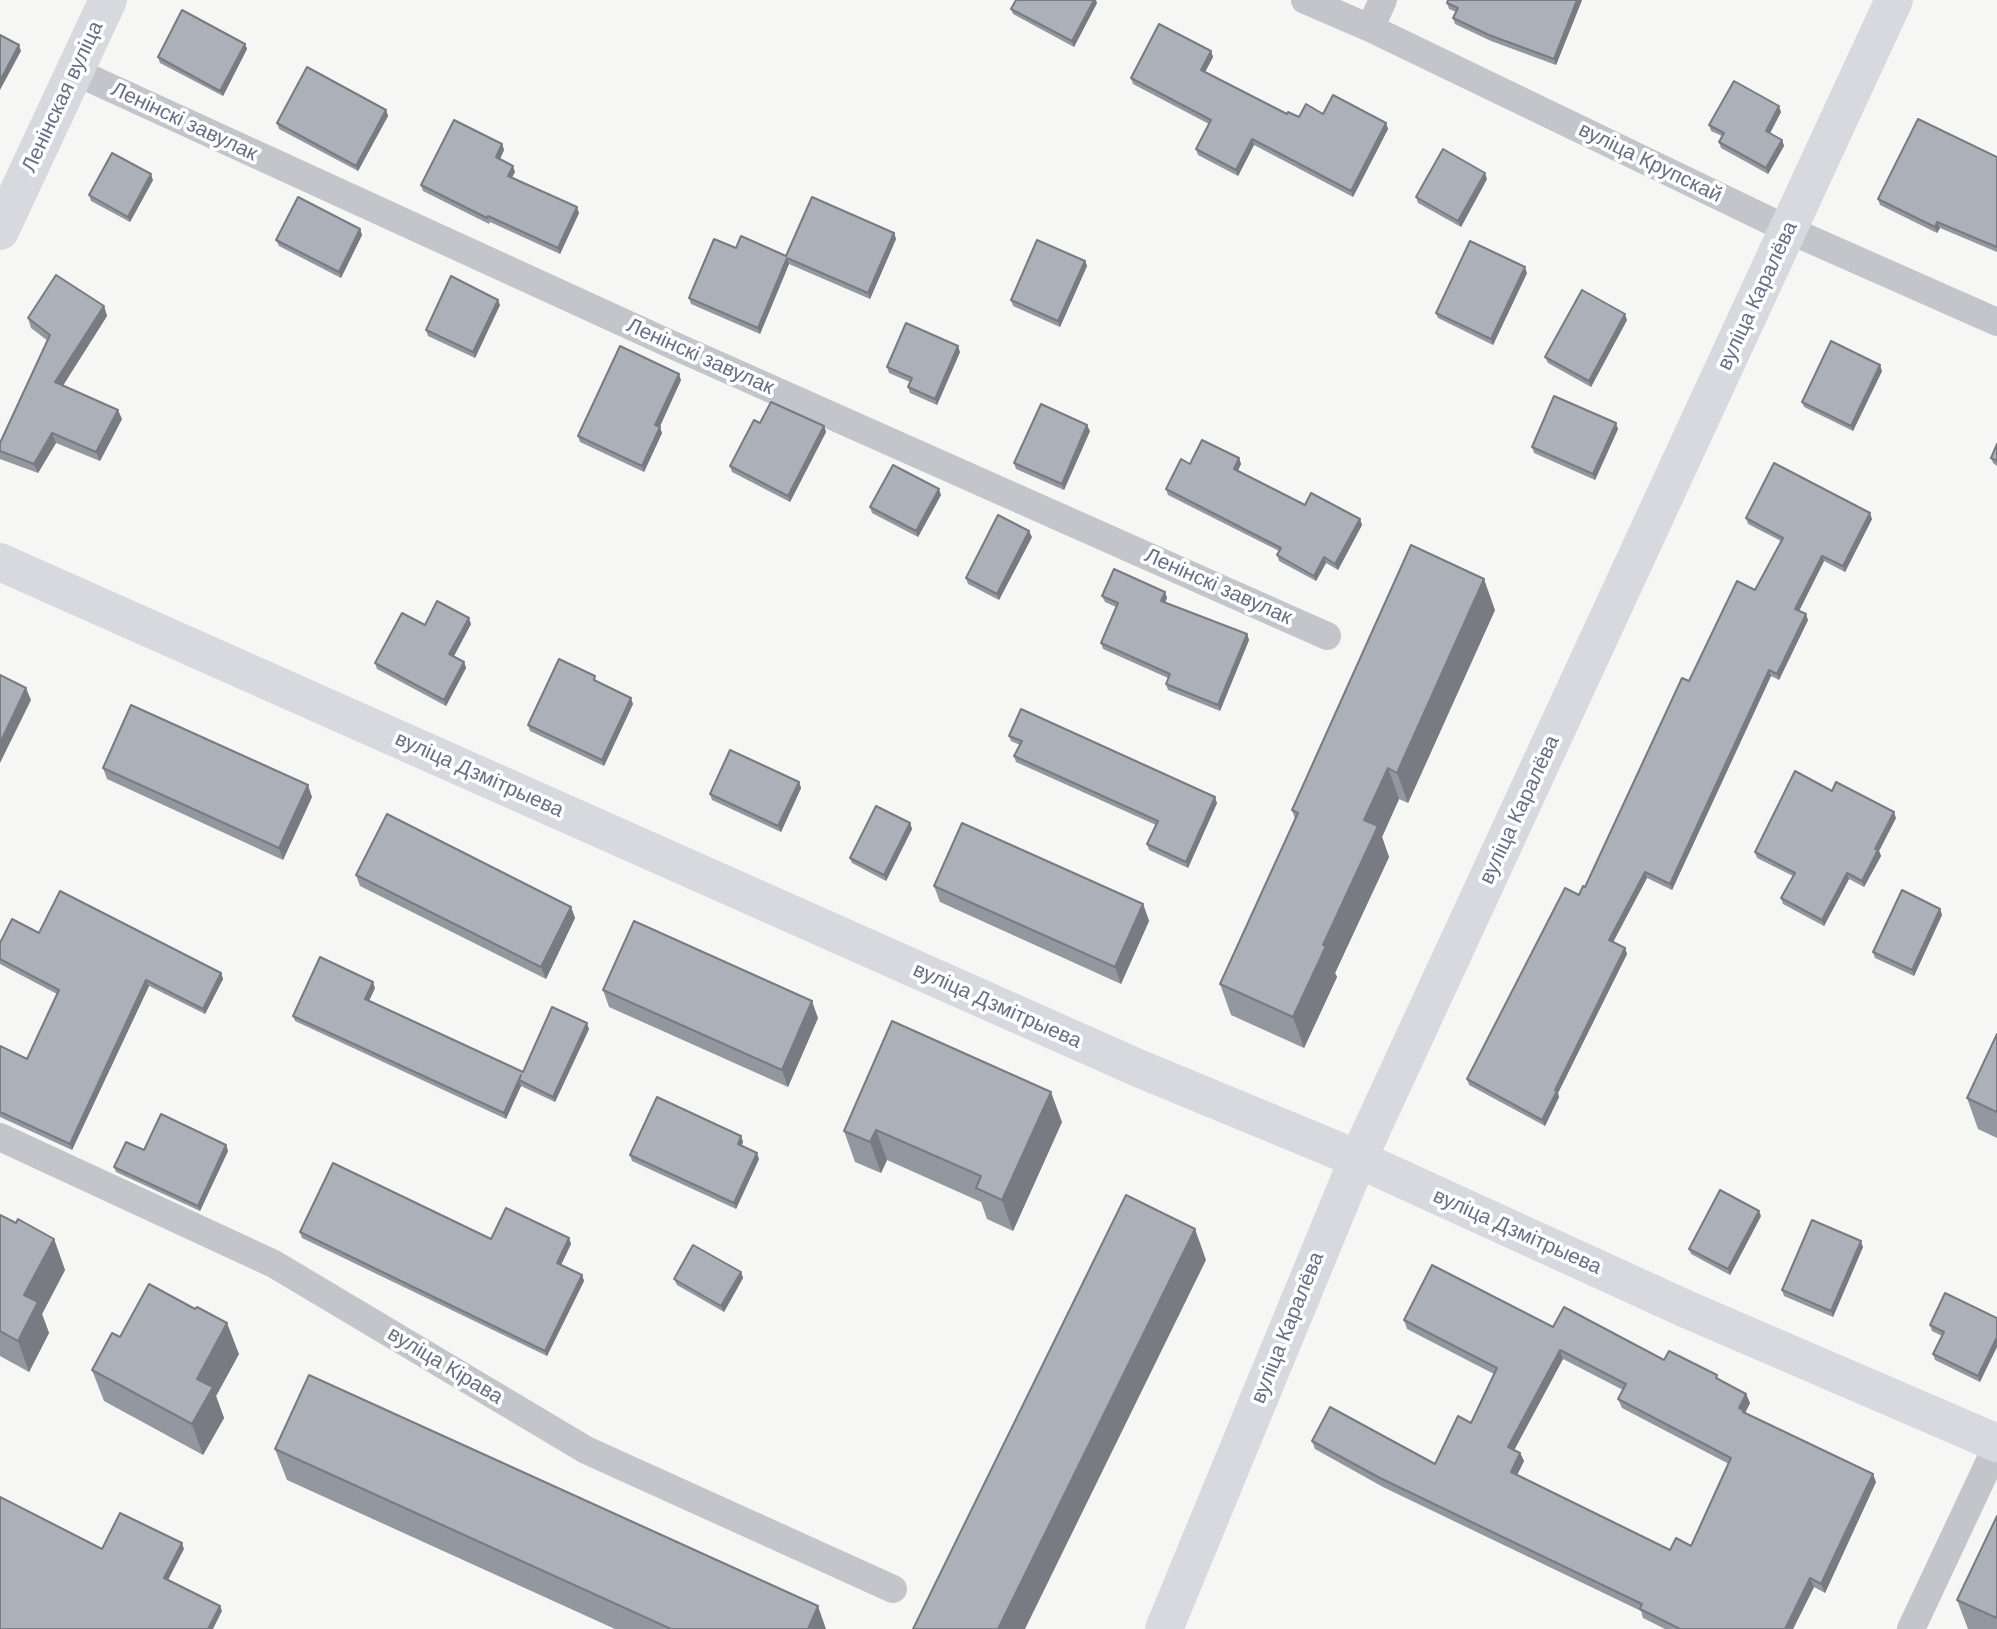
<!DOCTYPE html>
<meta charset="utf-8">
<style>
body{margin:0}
canvas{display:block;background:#f6f7f4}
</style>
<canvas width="1997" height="1629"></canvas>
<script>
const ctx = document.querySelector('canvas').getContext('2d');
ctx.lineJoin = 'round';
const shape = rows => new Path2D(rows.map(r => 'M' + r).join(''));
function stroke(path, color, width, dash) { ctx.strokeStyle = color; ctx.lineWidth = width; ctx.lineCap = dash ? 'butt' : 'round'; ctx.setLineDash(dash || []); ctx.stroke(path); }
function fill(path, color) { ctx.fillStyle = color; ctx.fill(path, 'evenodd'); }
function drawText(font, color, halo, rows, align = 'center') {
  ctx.font = font + ' Arial,sans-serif'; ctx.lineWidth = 7; ctx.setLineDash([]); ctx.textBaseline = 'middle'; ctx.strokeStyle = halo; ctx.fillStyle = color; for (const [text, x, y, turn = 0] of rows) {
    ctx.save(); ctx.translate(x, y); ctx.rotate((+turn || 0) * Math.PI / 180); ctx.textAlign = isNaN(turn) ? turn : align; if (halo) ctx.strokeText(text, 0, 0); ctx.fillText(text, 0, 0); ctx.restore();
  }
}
stroke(shape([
 [1305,0,1370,28,1789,230,1997,322],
 [1370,28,1383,0],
 [76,72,668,343,1327,636],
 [0,1137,274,1264,586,1450,893,1589],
 [1911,1629,1997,1446]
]), '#c3c5ca', 28);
stroke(shape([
 [0,231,108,0],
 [0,562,1138,1068,1358,1159,1686,1309,1997,1443],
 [1164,1629,1358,1159,1894,0]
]), '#d8d9df', 38);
fill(shape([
 [1448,0,1582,0,1556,65,1491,41,1455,24,1453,18,1456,12,1449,9,1447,3],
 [1097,3,1074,47,1013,14,1011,9],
 [245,44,247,49,223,96,160,63,158,57],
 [1211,51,1213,57,1205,72,1287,114,1299,117,1323,114,1386,123,1388,129,1353,197,1254,145,1238,176,1198,155,1196,149,1209,124,1133,84,1131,78],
 [386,110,388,116,358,171,279,129,277,123],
 [1781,112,1770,133,1782,140,1784,146,1768,174,1721,148,1719,142,1722,136,1711,131,1709,125],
 [502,144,504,150,500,159,515,172,512,177,579,213,560,254,490,222,489,224,423,191,421,185],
 [1987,153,1997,157,1997,252,1940,228,1937,233,1880,205,1878,199],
 [1487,179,1461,227,1418,203,1416,197],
 [153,180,130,222,91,201,89,195],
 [360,229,362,235,341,278,279,246,276,240],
 [894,233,896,239,870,299,789,264,760,334,691,304,689,298,736,248,786,256],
 [1085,261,1087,266,1060,327,1013,306,1011,300],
 [1527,273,1493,345,1438,318,1436,313],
 [500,305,475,358,428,336,426,330],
 [104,306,107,316,63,385,122,419,100,461,56,443,38,473,0,459,0,443,48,341,31,328,28,318],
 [1627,320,1591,387,1548,363,1545,357],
 [960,352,937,405,910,393,908,387,910,382,889,373,887,367],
 [1882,371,1853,431,1804,407,1802,402],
 [681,380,659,427,662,433,644,472,580,442,578,436],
 [760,423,824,426,826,432,790,502,732,472,730,466],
 [1618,429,1595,480,1534,453,1532,447],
 [1090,431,1064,490,1016,469,1014,463],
 [1997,444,1997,466,1993,463,1991,458],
 [1239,458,1241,464,1238,471,1305,505,1360,519,1362,525,1338,570,1326,563,1316,581,1279,561,1277,555,1279,551,1168,495,1166,489,1190,464],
 [941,495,918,537,872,513,870,507],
 [1746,518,1872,519,1845,572,1824,561,1799,611,1808,620,1779,680,1771,676,1672,890,1647,878,1613,942,1625,948,1627,954,1558,1093,1559,1097,1545,1126,1469,1085,1467,1079,1579,895,1585,887,1689,681,1755,590,1781,541,1748,524],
 [1032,537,999,600,968,584,966,578],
 [1165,592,1167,598,1165,602,1247,634,1249,640,1220,711,1168,690,1166,684,1168,678,1103,649,1101,643,1116,607,1105,602,1102,596],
 [1495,610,1408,803,1399,799,1382,837,1389,857,1335,973,1337,977,1304,1048,1231,1015,1220,984,1295,819,1292,810],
 [471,624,453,656,464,662,466,668,446,706,377,669,375,663,425,625],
 [597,682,633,704,604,766,530,731,528,725],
 [1009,736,1217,803,1188,868,1149,850,1147,844,1156,825,1016,762,1014,756,1020,745,1011,741],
 [103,768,312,797,283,860,107,779],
 [799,782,801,788,781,832,712,800,710,794],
 [1832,791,1896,818,1879,851,1881,856,1864,887,1849,879,1824,926,1783,904,1781,898,1793,876,1757,858,1755,852],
 [910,823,912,829,886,881,852,863,850,858],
 [356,875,571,907,575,918,546,979,360,886],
 [934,886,1143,904,1149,921,1121,984,940,902],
 [1940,909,1942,915,1914,976,1875,958,1873,952],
 [39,933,221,973,223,979,205,1014,149,986,72,1150,0,1117,0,1046,27,1059,57,994,0,964,0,943],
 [375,988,369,1001,523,1072,589,1029,555,1102,521,1086,506,1119,295,1021,293,1016],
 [603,990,818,1018,788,1087,609,1007],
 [1997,1034,1997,1138,1978,1129,1967,1098],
 [1062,1122,1013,1231,987,1219,981,1202,887,1160,881,1173,855,1162,844,1131],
 [741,1136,743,1142,741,1146,759,1159,736,1209,632,1161,630,1155],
 [226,1145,228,1151,200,1211,116,1172,114,1167,144,1150],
 [0,1215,16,1223,54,1239,65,1270,42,1314,49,1333,29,1372,0,1356],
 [1761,1216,1730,1275,1691,1254,1689,1249],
 [300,1232,491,1239,569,1238,571,1244,561,1265,582,1275,584,1281,547,1356,302,1238],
 [1863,1247,1833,1317,1784,1296,1782,1290],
 [741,1272,743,1278,724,1312,677,1285,674,1279],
 [195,1309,239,1354,216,1396,224,1418,203,1455,104,1401,92,1370,120,1337],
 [1997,1318,1980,1382,1935,1360,1933,1354,1942,1336,1932,1331,1930,1325],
 [1404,1320,1553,1327,1717,1375,1718,1379,1746,1394,1750,1403,1745,1413,1876,1482,1825,1593,1814,1587,1793,1629,1665,1629,1643,1618,1641,1611,1383,1487,1315,1449,1312,1441,1435,1464,1471,1423,1494,1374,1407,1329],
 [1563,1359,1623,1390,1618,1399,1622,1408,1729,1464,1691,1546,1670,1550,1517,1475,1524,1461,1520,1453,1514,1450],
 [275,1449,826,1629,615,1629,287,1480],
 [1997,1516,1997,1629,1968,1629,1957,1600]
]), '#93979f');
fill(shape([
 [1094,0,1096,0,1097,3,1074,47,1072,41],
 [1577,0,1582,0,1556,65,1554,59],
 [245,44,247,49,223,96,220,91],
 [19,45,21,51,0,90,0,81],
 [1211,51,1213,57,1203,76,1201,70],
 [1779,106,1781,112,1768,137,1766,131],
 [386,110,388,116,358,171,356,166],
 [1386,123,1388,129,1353,197,1351,191],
 [1252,139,1254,145,1238,176,1236,170],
 [1782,140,1784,146,1768,174,1766,168],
 [502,144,504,150,498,163,496,157],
 [513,166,515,172,510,181,508,176],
 [1485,173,1487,179,1461,227,1458,221],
 [151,174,153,180,130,222,128,217],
 [577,207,579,213,560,254,558,248],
 [1937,222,1940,228,1937,233,1935,227],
 [360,229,362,235,341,278,339,272],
 [894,233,896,239,870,299,868,293],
 [787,258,789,264,760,334,758,328],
 [1085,261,1087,266,1060,327,1058,321],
 [1525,267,1527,273,1493,345,1491,339],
 [498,300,500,305,475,358,473,352],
 [104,306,107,316,59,392,55,382],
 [1625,314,1627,320,1591,387,1589,381],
 [958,346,960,352,937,405,935,399],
 [1880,365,1882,371,1853,431,1851,426],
 [679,374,681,380,658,431,655,425],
 [118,410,122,419,100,461,96,452],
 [1616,423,1618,429,1595,480,1593,474],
 [1087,425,1090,431,1064,490,1062,484],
 [824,426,826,432,790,502,788,496],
 [660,427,662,433,644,472,642,466],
 [52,433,56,443,38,473,34,464],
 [1239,458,1241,464,1236,474,1234,469],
 [939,489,941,495,918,537,916,531],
 [1870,513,1872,519,1845,572,1843,566],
 [1360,519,1362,525,1338,570,1335,564],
 [1029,531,1032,537,999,600,997,594],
 [1822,556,1824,561,1797,615,1795,609],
 [1324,557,1326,563,1316,581,1314,576],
 [1484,579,1495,610,1408,803,1397,773],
 [1165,592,1167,598,1163,607,1161,601],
 [1806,614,1808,620,1779,680,1777,674],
 [469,618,471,624,452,660,449,654],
 [1247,634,1249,640,1220,711,1218,705],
 [464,662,466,668,446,706,444,700],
 [1769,670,1771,676,1672,890,1670,884],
 [26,688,31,700,0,763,0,743],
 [631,698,633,704,604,766,602,760],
 [1388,768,1399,799,1382,837,1389,857,1335,973,1337,977,1304,1048,1293,1017,1323,945,1364,820],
 [799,782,801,788,781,832,778,826],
 [308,785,312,797,283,860,279,848],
 [1215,797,1217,803,1188,868,1186,862],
 [1894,812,1896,818,1879,851,1881,856,1864,887,1862,881,1875,849],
 [910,823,912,829,886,881,884,875],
 [1645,872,1647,878,1611,946,1609,940],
 [1847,873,1849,879,1824,926,1822,920],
 [1143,904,1149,921,1121,984,1115,967],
 [571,907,575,918,546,979,541,967],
 [1940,909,1942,915,1914,976,1912,970],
 [1625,948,1627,954,1558,1093,1559,1097,1545,1126,1542,1120,1555,1090],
 [221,973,223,979,205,1014,203,1009],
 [146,980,149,986,72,1150,70,1144],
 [373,982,375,988,367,1005,365,999],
 [812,1001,818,1018,788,1087,782,1070],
 [587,1023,589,1029,555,1102,553,1097],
 [521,1075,519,1080,521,1086,506,1119,504,1113],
 [1051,1092,1062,1122,1013,1231,1002,1200],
 [876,1130,887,1160,881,1173,870,1142],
 [741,1136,743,1142,740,1150,738,1144],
 [226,1145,228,1151,200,1211,198,1206],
 [757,1153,759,1159,736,1209,734,1203],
 [1759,1211,1761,1216,1730,1275,1728,1269],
 [1195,1229,1206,1260,1025,1629,998,1629],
 [569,1238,571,1244,559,1269,557,1263],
 [54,1239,65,1270,42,1314,49,1333,29,1372,18,1341,24,1295],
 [1861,1241,1863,1247,1833,1317,1831,1311],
 [741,1272,743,1278,724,1312,721,1306],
 [582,1275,584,1281,547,1356,545,1351],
 [227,1323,239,1354,216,1396,224,1418,203,1455,192,1424,197,1379],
 [1997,1337,1997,1347,1980,1382,1978,1376],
 [1560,1350,1563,1359,1511,1456,1508,1447],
 [1746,1394,1750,1403,1745,1413,1747,1420,1739,1408],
 [1520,1453,1524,1461,1514,1481,1511,1472],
 [1873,1474,1876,1482,1825,1593,1821,1584],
 [182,1543,184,1549,166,1584,164,1578],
 [1810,1578,1814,1587,1793,1629,1785,1629],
 [220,1606,222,1611,213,1629,208,1629],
 [818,1606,826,1629,808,1629]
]), '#787b82');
const building = shape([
 [1016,0,1094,0,1072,41,1011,9,1016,0],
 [1448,0,1577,0,1554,59,1489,35,1453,18,1458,8,1447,3,1448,0],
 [182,10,245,44,220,91,158,57,182,10],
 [1159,24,1211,51,1201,70,1287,114,1288,112,1299,117,1306,104,1323,114,1333,95,1386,123,1351,191,1252,139,1236,170,1196,149,1211,120,1131,78,1159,24],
 [0,35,19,45,0,81,0,35],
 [307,67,386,110,356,166,277,123,307,67],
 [1734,81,1779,106,1766,131,1782,140,1766,168,1719,142,1724,133,1709,125,1734,81],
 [1918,119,1997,157,1997,247,1937,222,1935,227,1878,199,1918,119],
 [454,120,502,144,496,157,513,166,508,176,577,207,558,248,488,216,487,218,421,185,454,120],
 [1443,149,1485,173,1458,221,1416,197,1443,149],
 [112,153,151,174,128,217,89,195,112,153],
 [298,197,360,229,339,272,276,240,298,197],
 [812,197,894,233,868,293,787,258,758,328,689,298,714,239,736,248,741,236,786,256,812,197],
 [1037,240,1085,261,1058,321,1011,300,1037,240],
 [1470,241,1525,267,1491,339,1436,313,1470,241],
 [56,275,104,306,55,382,118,410,96,452,52,433,34,464,0,451,0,443,50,335,28,318,56,275],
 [451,276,498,300,473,352,426,330,451,276],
 [1582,290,1625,314,1589,381,1545,357,1582,290],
 [906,323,958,346,935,399,908,387,912,378,887,367,906,323],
 [1831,341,1880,365,1851,426,1802,402,1831,341],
 [620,346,679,374,655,425,660,427,642,466,578,436,620,346],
 [1554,396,1616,423,1593,474,1532,447,1554,396],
 [771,402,824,426,788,496,730,466,754,420,760,423,771,402],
 [1041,404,1087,425,1062,484,1014,463,1041,404],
 [1202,440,1239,458,1234,469,1305,505,1311,493,1360,519,1335,564,1324,557,1314,576,1277,555,1281,548,1166,489,1181,459,1190,464,1202,440],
 [1997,444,1997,461,1991,458,1997,444],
 [1774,463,1870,513,1843,566,1822,556,1795,609,1806,614,1777,674,1769,670,1670,884,1645,872,1609,940,1625,948,1555,1090,1557,1091,1542,1120,1467,1079,1565,888,1579,895,1583,886,1585,887,1682,678,1689,681,1737,581,1755,590,1783,538,1746,518,1774,463],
 [893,465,939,489,916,531,870,507,893,465],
 [998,515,1029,531,997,594,966,578,998,515],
 [1411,545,1484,579,1397,773,1388,768,1364,820,1378,826,1323,945,1326,946,1293,1017,1220,984,1298,813,1292,810,1411,545],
 [1114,569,1165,592,1161,601,1247,634,1218,705,1166,684,1170,674,1101,643,1118,603,1102,596,1114,569],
 [437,601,469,618,449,654,464,662,444,700,375,663,402,613,425,625,437,601],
 [559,659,595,676,594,680,631,698,602,760,528,725,559,659],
 [0,675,26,688,0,743,0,675],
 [131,705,308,785,279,848,103,768,131,705],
 [1021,709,1215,797,1186,862,1147,844,1158,821,1014,756,1022,741,1009,736,1021,709],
 [730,750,799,782,778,826,710,794,730,750],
 [1795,771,1832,791,1836,782,1894,812,1875,849,1878,850,1862,881,1847,873,1822,920,1781,898,1795,873,1755,852,1795,771],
 [876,806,910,823,884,875,850,858,876,806],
 [387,814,571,907,541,967,356,875,387,814],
 [962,823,1143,904,1115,967,934,886,962,823],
 [1902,890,1940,909,1912,970,1873,952,1902,890],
 [60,891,221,973,203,1009,146,980,70,1144,0,1112,0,1046,27,1059,59,990,0,959,0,943,12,919,39,933,60,891],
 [634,921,812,1001,782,1070,603,990,634,921],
 [320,957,373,982,365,999,523,1072,552,1007,587,1023,553,1097,519,1080,521,1075,504,1113,293,1016,320,957],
 [892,1021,1051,1092,1002,1200,976,1188,981,1176,876,1130,870,1142,844,1131,892,1021],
 [1997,1034,1997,1112,1967,1098,1997,1034],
 [657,1097,741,1136,738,1144,757,1153,734,1203,630,1155,657,1097],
 [161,1114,226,1145,198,1206,114,1167,126,1142,144,1150,161,1114],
 [333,1163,491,1239,506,1208,569,1238,557,1263,582,1275,545,1351,300,1232,333,1163],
 [1720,1190,1759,1211,1728,1269,1689,1249,1720,1190],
 [1126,1195,1195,1229,998,1629,913,1629,1126,1195],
 [0,1215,16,1223,18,1219,54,1239,24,1295,38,1302,18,1341,0,1331,0,1215],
 [1812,1220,1861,1241,1831,1311,1782,1290,1812,1220],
 [693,1245,741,1272,721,1306,674,1279,693,1245],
 [1432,1265,1553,1327,1564,1307,1664,1360,1669,1351,1717,1375,1716,1378,1746,1394,1739,1408,1744,1411,1743,1412,1873,1474,1821,1584,1810,1578,1785,1629,1680,1629,1640,1609,1642,1604,1380,1478,1312,1441,1330,1407,1435,1464,1458,1416,1471,1423,1497,1368,1404,1320,1432,1265],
 [1560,1350,1626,1384,1618,1399,1731,1458,1691,1546,1676,1538,1670,1550,1511,1472,1520,1453,1508,1447,1560,1350],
 [149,1284,195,1309,197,1307,227,1323,197,1379,213,1387,192,1424,92,1370,112,1333,120,1337,149,1284],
 [1945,1293,1997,1318,1997,1337,1978,1376,1933,1354,1944,1332,1930,1325,1945,1293],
 [309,1375,818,1606,808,1629,671,1629,275,1449,309,1375],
 [0,1497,102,1549,120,1513,182,1543,164,1578,220,1606,208,1629,0,1629,0,1497],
 [1997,1516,1997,1618,1957,1600,1997,1516]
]);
fill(building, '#abb0b9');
stroke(building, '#787b82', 2);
drawText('21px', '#677084', '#fff', [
 ["Ленінская вуліца",63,97,-65],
 ["Ленінскі завулак",184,122,25],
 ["вуліца Крупскай",1650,163,26],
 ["вуліца Каралёва",1758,296,-65],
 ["Ленінскі завулак",700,357,24],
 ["Ленінскі завулак",1218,587,24],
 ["вуліца Дзмітрыева",479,775,24],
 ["вуліца Каралёва",1520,810,-65],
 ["вуліца Дзмітрыева",997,1006,24],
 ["вуліца Дзмітрыева",1517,1232,24],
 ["вуліца Каралёва",1288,1328,-68],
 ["вуліца Кірава",445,1366,31]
]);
</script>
